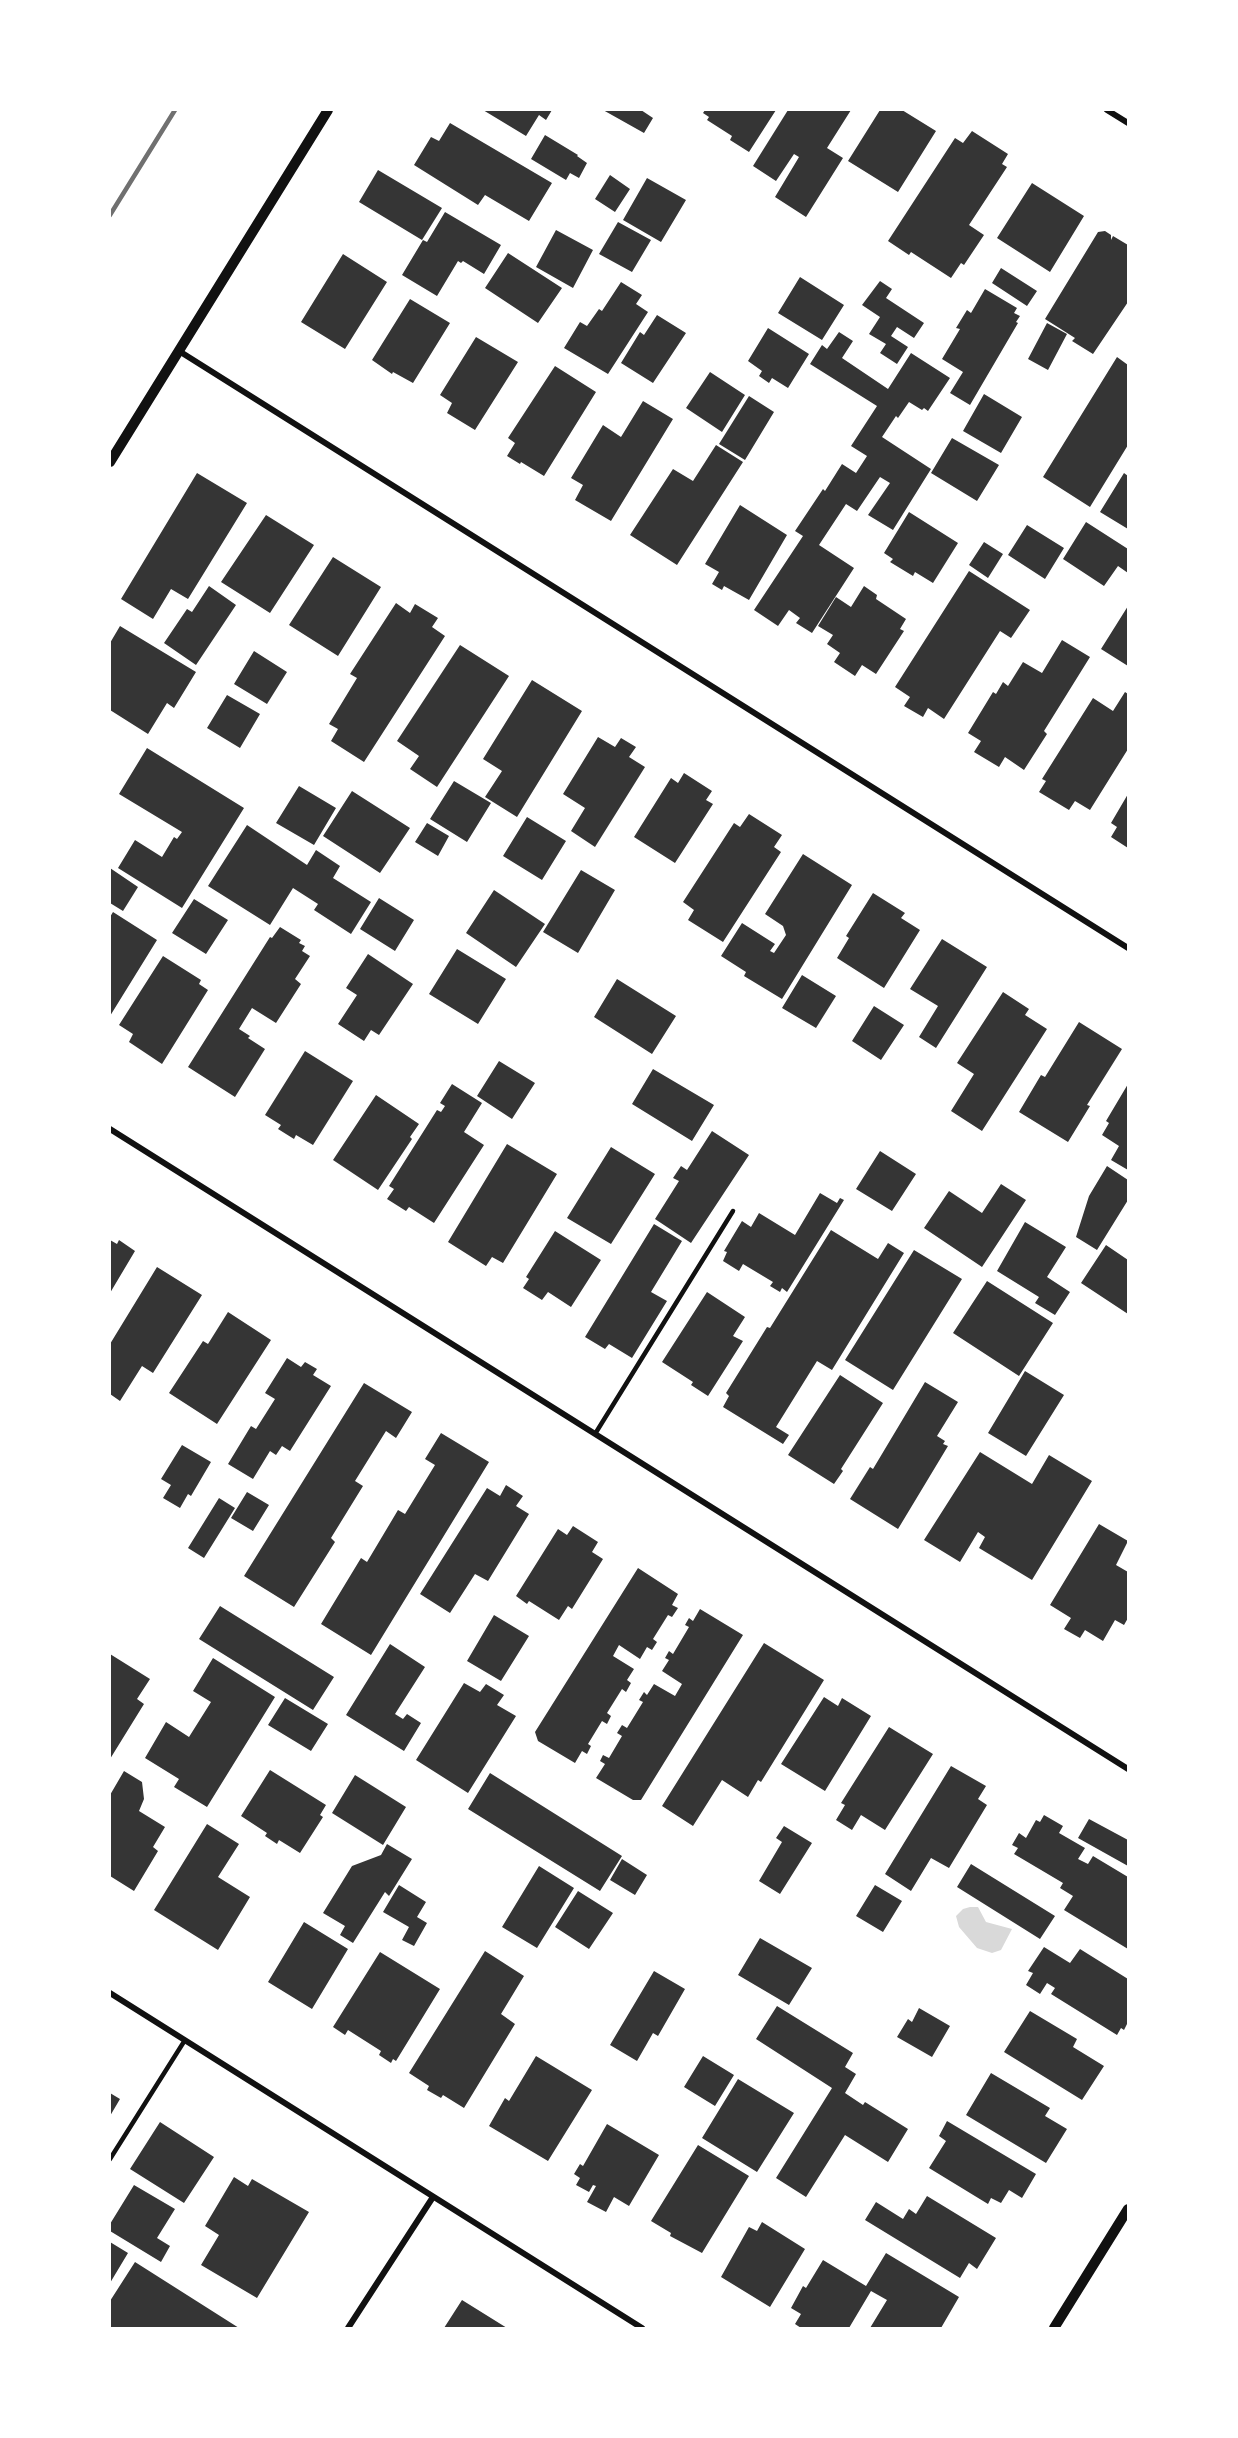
<!DOCTYPE html>
<style>
body{margin:0}
#map{position:relative;width:1238px;height:2438px;overflow:hidden;background:#fff;font-family:Mulish,sans-serif}
canvas{display:block}
.frame{position:absolute;inset:0;border:111px solid #fff;pointer-events:none}
</style>
<div id="map">
<canvas width="1238" height="2438"></canvas>
<div class="frame"></div>
</div>
<script>
const ctx = document.querySelector('canvas').getContext('2d');
ctx.lineJoin = 'round';
function fill(path, color) { ctx.fillStyle = color; ctx.fill(path, 'evenodd'); }
const shape = rows => new Path2D(rows.map(r => 'M' + r).join(''));
function stroke(path, color, width, dash) { ctx.strokeStyle = color; ctx.lineWidth = width; ctx.lineCap = dash ? 'butt' : 'round'; ctx.setLineDash(dash || []); ctx.stroke(path); }
fill(shape([
 [970,1907,978,1907,986,1922,1012,1929,1001,1950,992,1953,977,1948,959,1927,956,1916,963,1909]
]), '#d9d9d9');
fill(shape([
 [483,110,552,110,546,120,539,115,526,136],
 [603,110,641,110,653,118,644,133],
 [705,110,776,110,749,152,730,140,732,136,707,120,709,117,703,113],
 [788,110,851,110,827,148,843,158,806,217,775,197,799,157,794,154,776,181,753,166],
 [880,110,902,110,936,131,898,192,848,161],
 [450,123,552,183,529,221,485,195,478,205,414,165,431,137,439,141],
 [972,131,1008,154,1002,164,1007,167,969,225,984,235,964,265,961,263,951,278,911,252,909,255,888,241,955,138,963,143],
 [545,135,578,155,577,156,587,163,579,178,570,173,566,180,531,159],
 [378,170,442,208,422,240,359,202],
 [610,175,630,189,615,212,595,199],
 [647,178,686,200,661,242,623,220],
 [1032,183,1084,216,1050,272,997,238],
 [445,212,501,245,484,274,463,261,461,263,458,261,437,296,402,275,423,240,427,242],
 [618,222,651,240,632,272,599,254],
 [556,230,593,250,573,288,536,267],
 [1105,231,1111,235,1111,240,1113,236,1128,245,1128,302,1093,354,1072,341,1075,338,1045,319,1098,232],
 [508,253,562,288,538,323,485,288],
 [343,254,387,282,345,349,301,322],
 [1001,268,1037,291,1027,306,992,283],
 [800,277,844,305,822,340,778,313],
 [880,281,892,289,886,298,924,323,914,338,897,327,891,336,908,347,897,364,880,353,886,344,869,334,880,317,862,305],
 [621,282,642,295,636,304,648,312,608,374,564,348,580,322,587,326,599,309,602,311],
 [985,289,1017,308,1014,313,1020,316,1016,322,1018,323,970,405,950,393,963,372,942,359,960,329,956,328,967,310,971,313],
 [410,299,450,323,413,383,393,372,392,374,372,360],
 [657,315,686,333,653,383,621,363,640,332,644,335],
 [1047,323,1067,334,1048,370,1028,359],
 [768,328,809,354,788,388,772,378,769,383,759,376,762,371,748,361],
 [839,332,853,341,842,358,888,389,911,353,950,378,928,411,924,408,922,410,909,402,898,418,896,416,882,437,931,469,893,530,868,515,890,483,880,477,857,511,846,504,819,545,854,568,812,633,796,623,800,618,789,610,778,626,754,610,803,536,795,531,823,489,825,491,842,464,856,473,867,456,851,446,877,406,810,364,822,345,827,349],
 [476,337,518,362,475,430,447,413,452,403,440,395],
 [1117,357,1128,365,1128,445,1090,507,1043,477],
 [555,366,596,392,544,476,521,462,520,464,507,456,515,443,508,438],
 [710,372,745,395,722,432,686,408],
 [984,394,1022,417,1001,453,963,431],
 [749,396,774,412,745,460,719,444],
 [643,401,673,419,611,521,575,500,583,485,571,478,603,425,621,437],
 [952,438,999,465,977,501,931,473],
 [716,445,743,462,677,565,630,535,673,469,693,481],
 [197,473,247,503,188,599,171,589,153,619,121,599],
 [1124,473,1128,476,1128,529,1100,512],
 [740,505,787,535,749,600,724,586,722,590,712,584,719,572,705,564],
 [909,512,958,543,933,583,915,572,913,576,890,562,893,559,884,553],
 [266,515,314,545,270,613,221,582],
 [1086,522,1128,549,1128,573,1118,566,1104,586,1063,559],
 [1027,525,1064,548,1045,579,1008,555],
 [984,542,1003,554,988,578,969,565],
 [333,557,381,587,338,656,289,625],
 [969,571,1030,610,1011,638,1000,631,944,719,928,708,923,717,904,706,910,697,895,687],
 [209,586,236,605,196,665,164,643,187,609,192,612],
 [864,586,877,595,876,599,906,619,900,629,904,631,876,674,862,665,855,676,834,662,840,653,827,644,833,635,818,626,836,597,851,607],
 [396,603,410,613,415,604,438,618,432,627,445,636,364,762,331,741,338,729,329,724,357,678,350,674],
 [1128,606,1128,666,1101,649],
 [120,626,196,672,174,708,167,703,148,734,110,710,110,643],
 [1062,640,1090,657,1044,731,1047,734,1024,770,1005,757,999,767,974,752,981,741,968,733,993,692,996,694,1003,682,1008,686,1023,662,1042,673],
 [460,645,509,676,437,787,410,769,419,756,397,741],
 [254,651,287,672,267,704,234,684],
 [532,680,582,711,517,817,485,797,502,771,483,759],
 [1125,692,1128,694,1128,749,1090,810,1075,801,1069,810,1039,792,1046,781,1042,779,1093,698,1113,711],
 [227,695,260,714,240,748,207,728],
 [598,737,615,747,621,738,636,747,629,757,645,767,595,847,571,831,585,808,563,794],
 [147,748,244,808,182,908,118,868,135,840,162,857,174,837,177,839,182,832,119,794],
 [684,773,712,791,706,800,713,804,675,863,634,837,671,778,678,783],
 [454,781,491,803,467,842,430,819],
 [299,786,336,808,314,845,276,823],
 [352,791,410,828,380,873,323,836],
 [1128,794,1128,848,1111,837,1117,827,1111,823],
 [749,814,782,835,774,847,781,852,723,942,688,920,694,910,683,902,734,823,740,827],
 [527,817,566,841,542,880,503,856],
 [427,823,449,836,438,856,415,842],
 [247,825,307,865,316,850,340,866,333,878,371,902,351,934,314,910,318,904,293,888,270,925,208,886],
 [803,854,852,885,782,999,744,976,746,972,721,956,742,923,775,944,770,951,774,953,786,935,783,926,765,914],
 [110,868,138,887,123,911,110,903],
 [581,870,615,890,578,953,543,932],
 [494,890,545,924,516,967,466,933],
 [873,893,905,913,901,918,920,930,884,988,837,958,849,938,846,936],
 [379,898,414,920,395,951,360,929],
 [194,899,228,920,206,954,172,933],
 [113,912,157,940,110,1016,110,917],
 [280,927,301,940,299,943,305,946,302,951,310,956,295,979,301,984,276,1023,252,1008,239,1029,250,1036,248,1038,265,1049,235,1097,188,1067,270,937,272,938],
 [942,939,987,967,936,1048,919,1037,938,1006,910,989],
 [457,949,506,979,478,1024,429,994],
 [368,954,413,984,379,1035,371,1030,364,1041,338,1024,357,995,346,988],
 [163,956,201,980,199,984,208,990,162,1064,129,1042,133,1034,119,1025],
 [802,975,836,996,816,1028,782,1008],
 [617,979,676,1016,652,1054,594,1017],
 [1003,992,1029,1009,1025,1015,1047,1029,982,1131,951,1111,974,1074,957,1063],
 [874,1006,904,1025,881,1060,852,1041],
 [1079,1022,1122,1049,1087,1105,1090,1106,1068,1142,1019,1112,1041,1075,1045,1077],
 [305,1051,353,1081,313,1145,296,1135,294,1139,278,1129,281,1125,265,1115],
 [499,1061,535,1083,512,1119,477,1096],
 [653,1069,714,1105,692,1141,632,1104],
 [452,1084,482,1103,464,1132,484,1145,434,1223,409,1207,406,1211,387,1199,394,1189,389,1186,437,1110,441,1112,445,1106,440,1103],
 [1128,1084,1128,1170,1111,1160,1119,1146,1102,1135,1109,1123,1106,1121],
 [376,1095,419,1124,410,1137,412,1139,378,1190,333,1160],
 [712,1131,749,1155,691,1243,655,1219,679,1181,673,1178,681,1166,687,1170],
 [507,1144,557,1174,503,1263,492,1257,486,1266,448,1242],
 [611,1147,655,1174,611,1244,567,1218],
 [880,1151,916,1174,892,1211,856,1189],
 [1107,1166,1128,1180,1128,1200,1097,1250,1076,1237,1089,1196],
 [1001,1184,1026,1200,982,1267,924,1228,949,1191,982,1213],
 [820,1193,837,1203,840,1198,844,1200,787,1292,782,1288,780,1292,770,1286,773,1282,743,1264,739,1271,723,1261,727,1252,724,1251,742,1221,751,1227,759,1213,795,1235],
 [1025,1222,1066,1247,1047,1277,1070,1292,1055,1315,1035,1303,1039,1297,997,1271],
 [654,1224,682,1241,651,1292,667,1301,632,1358,609,1344,605,1349,585,1337],
 [831,1230,878,1259,888,1243,904,1253,832,1370,817,1361,776,1427,789,1435,783,1444,723,1407,729,1396,726,1393,767,1327,770,1328],
 [555,1231,601,1260,571,1307,548,1292,542,1300,523,1288,529,1279,526,1277],
 [110,1240,117,1244,119,1240,135,1251,110,1293],
 [1106,1245,1128,1260,1128,1314,1081,1283],
 [914,1250,962,1279,893,1390,845,1360],
 [157,1267,202,1295,153,1373,142,1366,120,1401,110,1394,110,1344],
 [987,1281,1053,1323,1019,1376,953,1333],
 [707,1292,745,1317,733,1336,743,1341,708,1396,691,1385,693,1382,662,1362],
 [228,1312,271,1340,217,1424,169,1393,203,1341,208,1344],
 [287,1358,301,1367,305,1362,317,1369,313,1375,331,1386,290,1451,282,1446,276,1455,270,1451,253,1479,228,1464,251,1426,256,1429,275,1399,265,1393],
 [1025,1371,1064,1395,1026,1456,988,1433],
 [840,1375,883,1403,841,1469,843,1471,834,1484,788,1455],
 [925,1382,958,1402,937,1436,945,1441,943,1444,948,1446,898,1529,850,1499,870,1467,873,1469],
 [364,1383,412,1412,396,1438,386,1431,355,1481,363,1486,331,1538,335,1542,294,1607,244,1576],
 [441,1433,489,1462,371,1655,321,1624,361,1558,367,1562,398,1510,405,1514,435,1465,425,1459],
 [182,1445,211,1462,191,1496,188,1494,180,1508,163,1498,171,1485,161,1479],
 [980,1452,1032,1484,1049,1455,1092,1481,1032,1580,979,1548,985,1537,978,1532,960,1562,924,1540],
 [506,1485,523,1496,516,1506,529,1514,488,1581,475,1574,450,1613,420,1594,487,1488,500,1496],
 [247,1492,269,1505,253,1531,231,1518],
 [219,1498,235,1508,204,1558,188,1548],
 [1099,1524,1128,1541,1116,1565,1128,1572,1128,1618,1124,1625,1115,1620,1103,1641,1085,1630,1080,1638,1064,1629,1071,1618,1050,1605],
 [573,1526,598,1542,592,1552,603,1559,572,1609,568,1606,559,1620,529,1601,527,1604,516,1596,558,1529,567,1535],
 [638,1568,678,1594,672,1605,678,1608,672,1617,668,1615,653,1639,657,1642,652,1650,647,1647,640,1659,619,1645,613,1656,634,1669,627,1680,631,1683,626,1692,622,1689,607,1713,611,1716,607,1724,602,1721,588,1744,591,1746,587,1754,582,1751,575,1763,538,1741,535,1732],
 [220,1606,334,1677,313,1710,199,1639],
 [700,1609,743,1635,641,1800,633,1800,596,1778,605,1764,600,1761,603,1755,609,1758,622,1736,617,1733,622,1725,627,1728,643,1702,639,1700,644,1692,647,1695,654,1684,675,1696,682,1684,662,1671,669,1660,665,1658,669,1651,673,1654,689,1627,685,1625,689,1618,693,1621],
 [494,1615,529,1636,501,1681,467,1661],
 [764,1643,824,1680,761,1782,758,1780,748,1797,722,1780,693,1826,662,1806],
 [390,1644,425,1667,395,1714,403,1719,407,1714,421,1723,404,1751,346,1715],
 [110,1654,150,1679,137,1699,144,1704,110,1759],
 [213,1658,275,1697,207,1807,174,1787,179,1779,145,1758,166,1722,189,1737,211,1702,193,1691],
 [464,1683,480,1692,486,1684,504,1695,497,1705,516,1716,468,1793,416,1760],
 [824,1697,838,1706,842,1698,871,1716,825,1791,781,1764],
 [285,1698,328,1724,311,1751,268,1725],
 [889,1727,933,1754,885,1830,861,1815,852,1830,836,1820,845,1805,841,1803],
 [951,1766,986,1786,978,1799,987,1805,949,1868,931,1858,911,1891,885,1874],
 [270,1770,326,1805,320,1815,323,1817,300,1853,279,1840,277,1844,265,1836,267,1833,241,1816],
 [124,1771,142,1782,144,1799,139,1811,165,1827,153,1847,158,1851,134,1891,110,1876,110,1795],
 [490,1773,622,1856,600,1891,468,1809],
 [355,1775,406,1807,383,1845,332,1813],
 [1044,1815,1063,1826,1059,1833,1085,1848,1078,1859,1088,1864,1093,1856,1128,1877,1128,1949,1064,1910,1073,1896,1060,1888,1063,1883,1014,1854,1018,1848,1012,1845,1019,1833,1026,1838,1036,1820,1040,1822],
 [1089,1819,1128,1840,1128,1866,1078,1838],
 [207,1824,239,1844,218,1877,250,1897,218,1950,154,1910],
 [784,1826,812,1843,780,1894,759,1881,782,1842,776,1838],
 [387,1844,412,1859,389,1896,385,1892,353,1943,340,1935,345,1926,323,1913,352,1866,381,1855],
 [622,1859,647,1875,635,1895,610,1880],
 [971,1864,1055,1916,1040,1939,957,1887],
 [539,1866,574,1888,537,1948,502,1927],
 [399,1885,426,1902,417,1917,427,1923,414,1946,402,1940,409,1927,383,1912],
 [875,1885,902,1901,883,1932,856,1916],
 [578,1891,613,1913,589,1949,555,1927],
 [304,1922,348,1949,312,2009,268,1982],
 [760,1938,812,1968,789,2005,738,1975],
 [1044,1947,1070,1963,1080,1949,1128,1979,1128,2022,1124,2030,1121,2028,1117,2035,1051,1994,1055,1988,1047,1983,1040,1994,1026,1985,1033,1973,1028,1971],
 [485,1951,524,1976,501,2014,515,2024,464,2108,443,2095,441,2098,427,2090,429,2086,409,2073],
 [380,1952,440,1989,396,2061,393,2059,391,2063,379,2055,381,2051,348,2030,345,2035,333,2027],
 [654,1971,685,1989,658,2036,653,2033,637,2061,610,2045],
 [777,2006,853,2053,845,2067,856,2074,845,2093,863,2105,865,2102,908,2129,888,2162,845,2135,806,2197,776,2178,832,2088,756,2039],
 [919,2008,950,2026,932,2057,897,2037,908,2019,912,2022],
 [1030,2011,1077,2039,1073,2047,1104,2066,1082,2100,1004,2052],
 [536,2056,592,2090,548,2161,489,2126,505,2098,509,2101],
 [703,2056,734,2075,715,2106,684,2087],
 [991,2073,1050,2108,1045,2116,1067,2129,1046,2163,966,2115],
 [738,2079,794,2113,757,2172,702,2138],
 [110,2093,120,2099,110,2116],
 [947,2121,1036,2174,1022,2198,1009,2190,1001,2203,991,2198,988,2204,929,2168,946,2141,939,2136],
 [160,2122,214,2157,184,2203,130,2169],
 [607,2124,659,2155,629,2206,614,2197,606,2212,587,2202,596,2186,593,2185,589,2192,576,2185,580,2178,574,2174,580,2164,583,2166],
 [698,2145,749,2176,702,2253,670,2236,671,2233,651,2221],
 [234,2177,248,2186,252,2179,309,2212,257,2298,201,2265,219,2235,205,2226],
 [134,2185,175,2209,157,2238,170,2246,161,2262,110,2231,110,2224],
 [927,2196,996,2238,977,2269,969,2263,960,2278,865,2220,876,2202,903,2219,909,2209,916,2214],
 [762,2222,805,2249,770,2307,721,2277,749,2227,757,2231],
 [110,2242,128,2253,110,2283],
 [886,2253,959,2297,941,2328,870,2328,887,2300,871,2291,849,2328,801,2328,795,2324,801,2314,791,2308,803,2286,806,2288,823,2260,866,2286],
 [135,2262,239,2328,110,2328,110,2301],
 [462,2300,507,2328,444,2328]
]), '#353535');
stroke(shape([
 [595,1434,733,1211],
 [110,2159,185,2040]
]), '#111', 4.5);
stroke(shape([
 [1107,110,1128,123],
 [179,351,1128,948],
 [110,1129,1128,1769],
 [110,1993,642,2328],
 [348,2328,433,2197]
]), '#111', 6);
stroke(shape([
 [110,462,328,110],
 [1054,2328,1128,2209]
]), '#111', 10);
stroke(shape([
 [110,215,175,110]
]), '#707070', 4.5);
</script>
